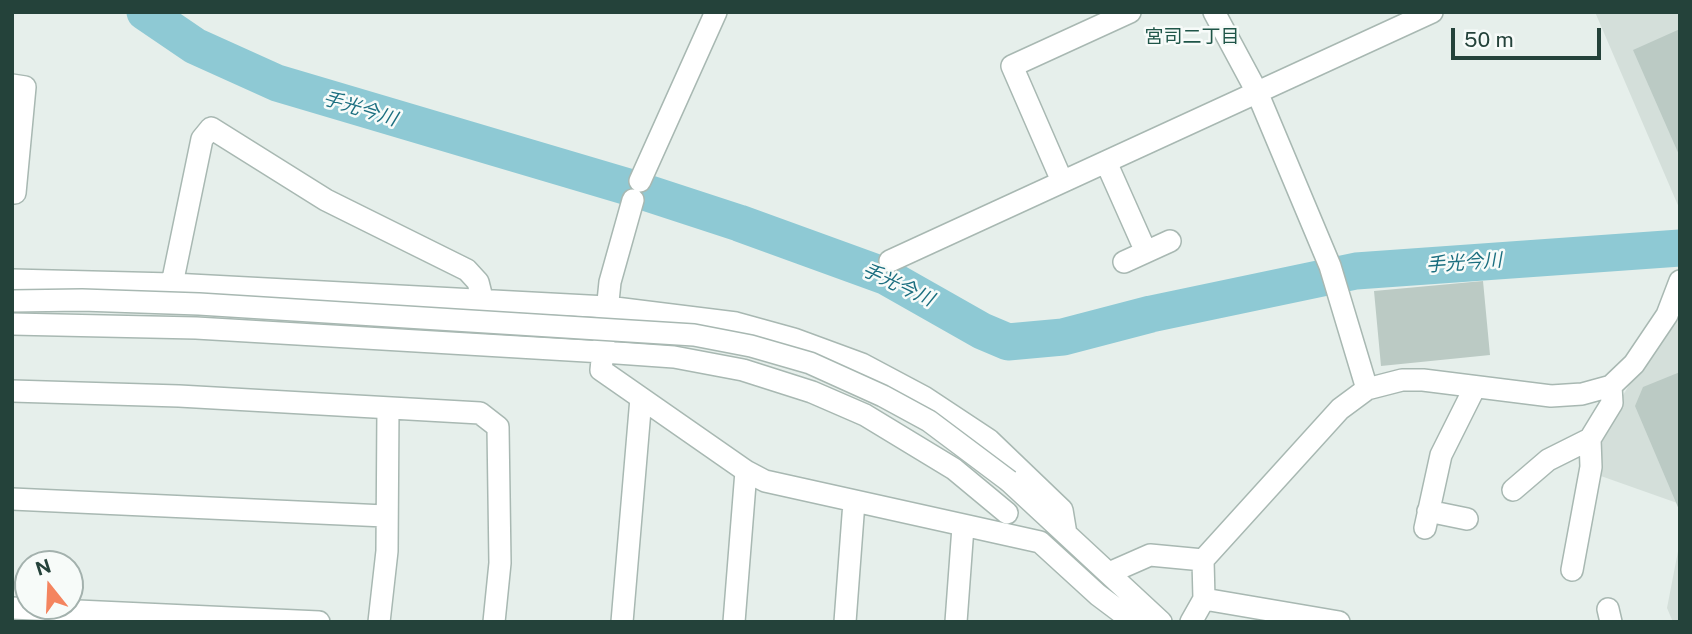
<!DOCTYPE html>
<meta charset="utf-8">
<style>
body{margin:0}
#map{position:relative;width:1692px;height:634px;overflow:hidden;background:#e6efeb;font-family:"Public Sans",sans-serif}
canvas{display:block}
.frame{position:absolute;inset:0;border:14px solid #24423a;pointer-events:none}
.north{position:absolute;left:14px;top:550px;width:70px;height:70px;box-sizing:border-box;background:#f7fbf9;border:2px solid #a3b1ad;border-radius:50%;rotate:342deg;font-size:19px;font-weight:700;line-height:28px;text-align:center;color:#24423a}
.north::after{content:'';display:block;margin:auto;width:24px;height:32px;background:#f4845f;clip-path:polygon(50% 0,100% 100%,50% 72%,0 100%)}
.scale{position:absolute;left:1451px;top:28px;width:150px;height:32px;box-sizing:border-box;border:4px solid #24423a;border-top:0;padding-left:9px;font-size:21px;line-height:24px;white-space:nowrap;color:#24423a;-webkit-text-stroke:5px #f7fbf9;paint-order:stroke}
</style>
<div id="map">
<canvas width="1692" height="634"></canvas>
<div class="frame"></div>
<div class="north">N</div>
<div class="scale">50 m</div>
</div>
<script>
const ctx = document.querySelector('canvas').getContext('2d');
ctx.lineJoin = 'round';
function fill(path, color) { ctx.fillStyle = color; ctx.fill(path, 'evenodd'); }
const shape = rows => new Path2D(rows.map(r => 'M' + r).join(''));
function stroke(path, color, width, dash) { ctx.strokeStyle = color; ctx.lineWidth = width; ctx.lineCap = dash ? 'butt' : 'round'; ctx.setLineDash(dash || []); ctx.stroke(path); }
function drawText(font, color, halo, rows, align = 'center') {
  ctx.font = font + ' "Public Sans","Noto Sans JP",sans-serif'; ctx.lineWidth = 5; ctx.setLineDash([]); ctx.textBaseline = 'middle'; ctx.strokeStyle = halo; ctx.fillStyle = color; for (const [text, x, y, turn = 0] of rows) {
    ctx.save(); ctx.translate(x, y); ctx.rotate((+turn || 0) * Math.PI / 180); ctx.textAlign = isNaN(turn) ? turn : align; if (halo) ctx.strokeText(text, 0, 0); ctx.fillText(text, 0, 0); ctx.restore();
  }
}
fill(shape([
 [1595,12,1680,12,1680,210],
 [1680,300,1680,504,1598,475,1598,437],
 [1680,541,1680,622,1673,622,1667,608]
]), '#d4dfda');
stroke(shape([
 [145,12,195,46,277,83,635,189,739,223,885,276,982,331,1008,342,1063,337,1151,314,1356,271,1680,248]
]), '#8ec9d4', 37);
fill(shape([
 [1680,29,1680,157,1633,50],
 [1483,281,1490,355,1381,366,1374,291],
 [1680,372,1680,512,1635,406,1643,387]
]), '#bbcac4');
const minor = shape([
 [1214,12,1257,92,1330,266,1367,389],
 [12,85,25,87,15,193,12,193],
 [1106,162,1146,252],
 [640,181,716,12],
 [1062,181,1012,66,1130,12],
 [633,200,610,282,601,370,746,471,765,481,1040,542,1098,595,1134,622],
 [890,261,1432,12],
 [1124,262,1170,241],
 [12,280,172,284,607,307,736,323,794,339,862,364,924,397,989,440,1062,510,1066,534],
 [172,284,202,139,211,128,326,200,467,270,478,282,485,310],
 [12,324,196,328,603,352,674,357,743,370,812,392,865,415,954,469,1007,513],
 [12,391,179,396,480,413,498,427,500,563,494,622],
 [1009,481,1161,622],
 [1513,490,1548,460,1590,439],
 [12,499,385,516],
 [1428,511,1467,519],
 [1425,528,1441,455,1475,387],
 [1572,570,1591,467,1590,439,1612,403,1611,386],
 [1109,573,1150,555,1203,560],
 [1204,599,1339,622],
 [12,608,319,622],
 [1608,609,1611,622],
 [379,622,387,551,388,408],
 [622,622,641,398],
 [734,622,746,471],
 [845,622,854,502],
 [956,622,963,527],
 [1191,622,1204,599,1203,560,1340,409,1367,389,1402,380,1423,380,1551,396,1582,394,1611,386,1634,364,1667,315,1680,281]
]);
stroke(minor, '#a8b8b2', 24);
stroke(minor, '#fff', 21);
const minorBridge = shape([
 [12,301,82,300,199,304,694,335,751,346,810,363,883,396,929,421,1009,481]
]);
stroke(minorBridge, '#a8b8b2', 24, []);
stroke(minorBridge, '#fff', 21);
drawText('19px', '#1f5548', '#f7fbf9', [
 ["宮司二丁目",1192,37]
]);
drawText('italic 19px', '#1c6f80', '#f7fbf9', [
 ["手光今川",360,109,17],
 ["手光今川",1464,263,-4],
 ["手光今川",898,285,25]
]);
</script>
